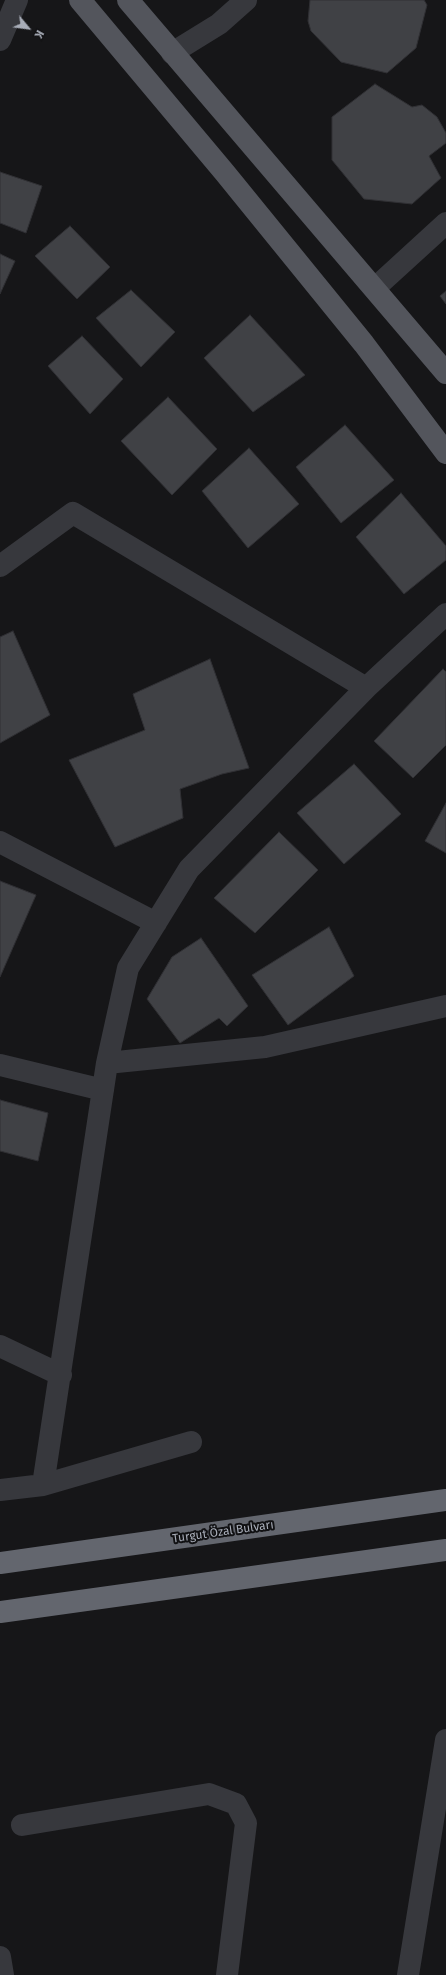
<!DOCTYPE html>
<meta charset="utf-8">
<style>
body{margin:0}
#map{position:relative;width:446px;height:1975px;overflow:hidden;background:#161618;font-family:"Fira Sans",sans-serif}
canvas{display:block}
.north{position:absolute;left:8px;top:8px;width:40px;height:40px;-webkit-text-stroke:3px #111113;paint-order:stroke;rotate:119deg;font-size:11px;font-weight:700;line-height:16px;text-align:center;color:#a8adb8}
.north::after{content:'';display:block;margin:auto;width:14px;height:18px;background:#a8adb8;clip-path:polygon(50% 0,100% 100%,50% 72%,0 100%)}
</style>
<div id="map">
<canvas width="446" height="1975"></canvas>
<div class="north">K</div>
</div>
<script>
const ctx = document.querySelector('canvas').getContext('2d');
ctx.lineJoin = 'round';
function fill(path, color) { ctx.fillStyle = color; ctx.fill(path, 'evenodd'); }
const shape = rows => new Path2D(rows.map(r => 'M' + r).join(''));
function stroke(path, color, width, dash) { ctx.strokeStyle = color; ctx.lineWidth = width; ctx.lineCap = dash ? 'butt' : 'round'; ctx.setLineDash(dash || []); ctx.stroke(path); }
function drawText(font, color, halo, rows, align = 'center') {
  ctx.font = font + ' "Fira Sans",sans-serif'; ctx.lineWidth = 4; ctx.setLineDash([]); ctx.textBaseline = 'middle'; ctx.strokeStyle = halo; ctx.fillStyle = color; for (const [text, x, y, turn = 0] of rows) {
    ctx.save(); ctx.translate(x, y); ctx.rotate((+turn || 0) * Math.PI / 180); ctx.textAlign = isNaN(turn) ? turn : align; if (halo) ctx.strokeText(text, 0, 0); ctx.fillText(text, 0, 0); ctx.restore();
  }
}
const building = shape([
 [310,0,424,0,427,5,416,48,387,73,341,62,311,31,308,21,310,0],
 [375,84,412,107,422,105,437,117,446,133,446,143,429,156,441,178,412,204,364,199,332,160,332,117,375,84],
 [0,172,42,186,26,233,0,223,0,172],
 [70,226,110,267,77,299,35,256,70,226],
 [0,254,15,261,0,294,0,254],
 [131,290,175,332,141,367,96,318,131,290],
 [446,291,446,304,440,296,446,291],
 [250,315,305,375,253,412,204,358,250,315],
 [82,336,123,379,90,414,48,366,82,336],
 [168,397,217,449,172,495,121,441,168,397],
 [345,425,394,480,341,523,296,467,345,425],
 [249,448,299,504,248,548,202,491,249,448],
 [401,493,446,546,446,560,404,594,356,537,401,493],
 [13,631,50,715,0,743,0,637,13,631],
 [210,659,249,768,222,774,180,789,183,818,115,847,69,760,145,730,133,694,210,659],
 [443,669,446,672,446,745,413,778,374,741,443,669],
 [354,764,401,814,344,864,297,813,354,764],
 [446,803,446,853,425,841,446,803],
 [279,832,318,870,255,933,214,898,279,832],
 [0,881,36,895,0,977,0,881],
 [329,927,354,976,288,1025,252,975,329,927],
 [201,938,248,1006,227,1026,219,1018,180,1043,147,999,172,957,201,938],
 [0,1100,48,1113,38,1161,0,1151,0,1100]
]);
fill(building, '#404145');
stroke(building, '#303034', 1);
stroke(shape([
 [0,40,17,0],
 [172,53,219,24,246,0],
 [375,288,446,223],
 [0,566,73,513,366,688],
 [0,842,156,923],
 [107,1063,265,1047,446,1006],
 [0,1065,103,1090],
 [0,1346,61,1375],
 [43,1485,107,1063,128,968,189,869,366,688,446,614],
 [0,1490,43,1485,191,1442],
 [22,1825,209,1794,236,1804,246,1823,227,1975],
 [0,1957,3,1975],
 [408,1975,446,1740]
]), '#37383d', 22);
stroke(shape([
 [80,0,225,173,364,344,446,453],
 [128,0,446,373]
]), '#53555c', 22);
stroke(shape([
 [0,1563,446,1500],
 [0,1612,446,1550]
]), '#63666e', 22);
drawText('12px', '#a8adb8', '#111113', [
 ["Turgut Özal Bulvarı",223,1532,-8]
]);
</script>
